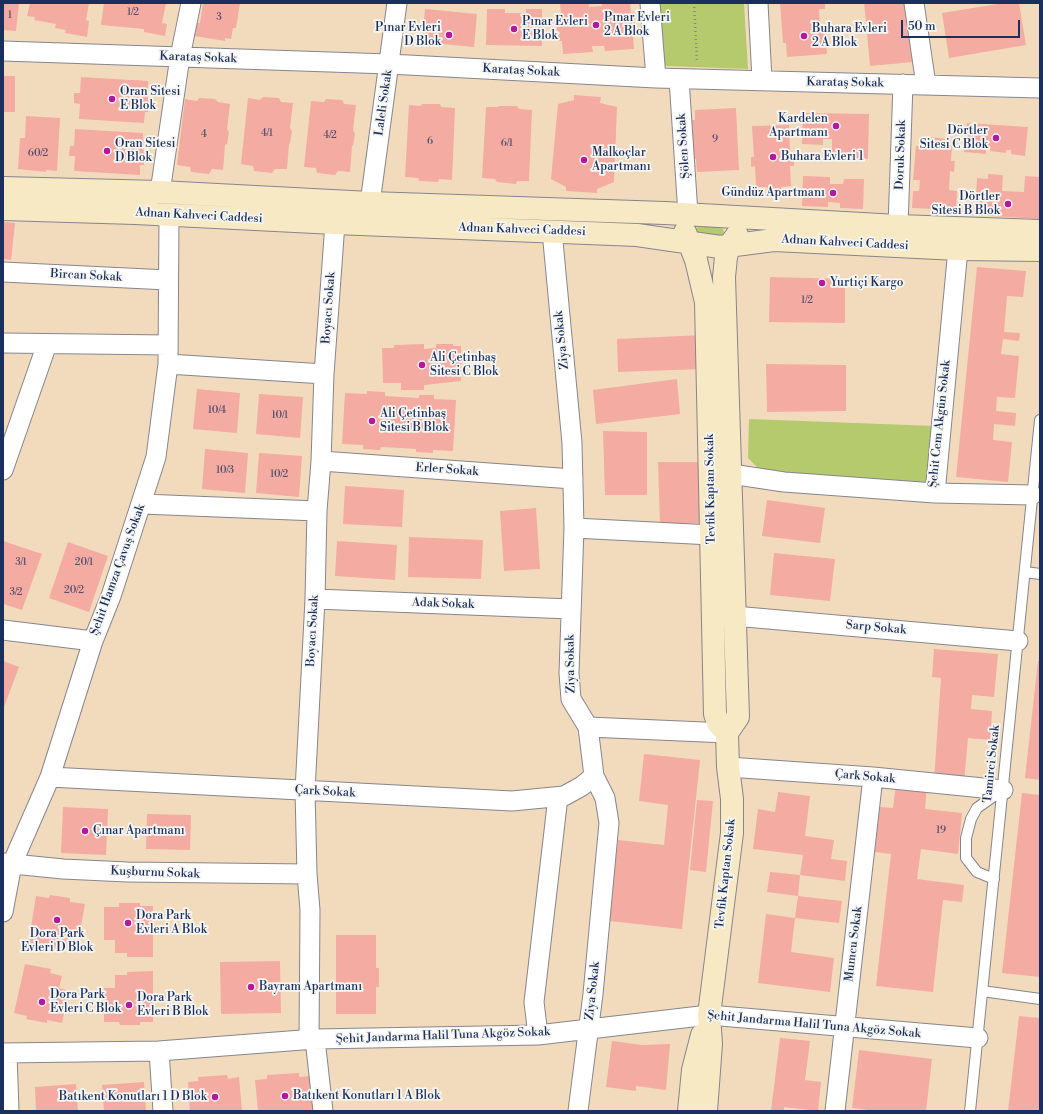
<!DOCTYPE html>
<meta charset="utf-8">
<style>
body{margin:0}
#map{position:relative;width:1043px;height:1114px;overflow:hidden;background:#f2dbbd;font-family:"Libre Bodoni",serif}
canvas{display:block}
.frame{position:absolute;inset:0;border:4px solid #1b2f5e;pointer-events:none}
.scale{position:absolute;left:901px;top:20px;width:119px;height:18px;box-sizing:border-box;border:2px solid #1b2f5e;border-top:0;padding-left:5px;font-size:12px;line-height:14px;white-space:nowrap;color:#1b2f5e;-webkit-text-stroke:3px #f6f6f2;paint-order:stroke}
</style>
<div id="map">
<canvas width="1043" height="1114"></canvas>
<div class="frame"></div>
<div class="scale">50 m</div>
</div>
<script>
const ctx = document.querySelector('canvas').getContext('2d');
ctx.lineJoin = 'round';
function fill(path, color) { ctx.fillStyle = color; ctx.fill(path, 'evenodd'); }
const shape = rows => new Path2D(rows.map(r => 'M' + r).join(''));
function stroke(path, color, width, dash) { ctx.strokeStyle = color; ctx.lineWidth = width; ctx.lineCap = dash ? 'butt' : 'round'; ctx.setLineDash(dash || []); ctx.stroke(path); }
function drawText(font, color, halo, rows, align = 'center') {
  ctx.font = font + ' "Libre Bodoni",serif'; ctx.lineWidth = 3.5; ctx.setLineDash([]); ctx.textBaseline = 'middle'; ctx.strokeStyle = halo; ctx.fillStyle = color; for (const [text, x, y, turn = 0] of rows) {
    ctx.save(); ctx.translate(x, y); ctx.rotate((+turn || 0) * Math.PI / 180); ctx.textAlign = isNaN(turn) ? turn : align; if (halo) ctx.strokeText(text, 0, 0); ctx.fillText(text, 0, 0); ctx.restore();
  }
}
fill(shape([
 [658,3,744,3,748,69,665,66],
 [705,225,722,227,724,232,722,236,698,236,696,230,698,226],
 [749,419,935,426,931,488,761,471,748,458]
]), '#b5c96d');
fill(shape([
 [3,3,19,3,16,31,3,30],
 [30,3,89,3,86,20,89,21,87,37,65,33,66,30,55,28,56,24,34,20,35,17,27,16],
 [104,3,166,3,162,23,167,24,165,36,144,32,144,29,101,25],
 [203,3,240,3,236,28,233,28,231,39,225,38,225,41,194,36,197,23,200,23],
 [589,3,589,7,602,6,602,3,630,3,631,13,634,12,636,36,633,36,634,49,605,51,604,46,592,46,593,52,563,54,562,41,558,41,556,14,561,14,560,4],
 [780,3,825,3,825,9,819,9,820,29,825,29,827,54,787,57,786,43,783,43],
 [864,3,907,3,913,62,870,66,867,34,873,34,872,21,866,22],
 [1004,3,1019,3,1026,45,949,58,942,13],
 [425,9,477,14,474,47,422,42],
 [487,9,505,9,505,13,526,13,526,9,542,9,542,46,486,45],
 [3,76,15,76,15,112,3,112],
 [81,77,148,81,148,112,145,112,144,123,79,119,80,104,74,103,74,93,80,93],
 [574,95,601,97,600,103,617,107,614,182,597,189,597,193,566,191,566,187,551,179,558,104,574,100],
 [263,97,279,98,281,102,293,103,290,128,292,131,290,143,289,144,287,169,275,169,272,173,254,171,253,166,241,164,248,98,260,100],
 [199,98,215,99,218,102,230,104,227,129,229,132,227,144,225,145,223,170,212,169,209,174,191,172,190,167,177,165,185,99,197,101],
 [326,99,342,100,344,104,356,105,353,130,355,134,353,145,352,146,350,172,338,171,335,175,317,173,316,168,304,167,311,101,324,102],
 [422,104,440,104,441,107,455,108,452,180,439,179,438,182,419,181,418,178,405,177,409,105,421,106],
 [499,106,517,106,519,109,532,110,529,181,517,181,516,184,497,182,495,179,482,178,486,107,498,107],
 [736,108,739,170,697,172,696,159,692,159,691,120,695,120,695,110],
 [803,113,869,114,868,159,832,159,832,139,823,139,823,145,802,144],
 [26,116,60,118,57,171,46,170,46,172,18,169,20,138,25,138],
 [967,123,1028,127,1025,156,1011,154,1011,150,1006,150,1006,153,990,151,990,148,986,148,986,154,964,152],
 [789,125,790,153,794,154,794,166,790,166,791,186,781,187,781,189,767,190,767,187,756,187,755,166,751,167,751,157,754,157,752,126],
 [75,129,143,133,144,165,140,165,140,175,74,171,75,156,69,156,70,146,74,146],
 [929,137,946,139,946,146,952,146,951,161,955,161,954,172,950,171,949,190,957,191,956,210,912,208,913,191,919,191,920,180,913,180,916,146,923,146,923,143,928,144],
 [988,174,1003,175,1002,191,1024,192,1025,176,1040,177,1040,219,975,215,977,178,988,179],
 [803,176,830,177,830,184,843,184,844,179,864,179,863,209,840,208,840,203,828,202,828,207,802,206],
 [3,222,15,223,11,260,3,259],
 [977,267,1026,271,1023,297,1007,296,1004,332,1020,333,1019,341,1003,339,1001,354,1019,356,1015,398,997,397,996,411,1016,413,1015,426,994,424,993,440,1012,442,1008,482,956,477],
 [770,277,845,279,845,323,769,322],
 [702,335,703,369,618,372,617,339],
 [424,344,424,349,436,348,436,344,453,344,454,346,461,346,461,381,424,385,424,390,401,390,401,383,383,383,382,348,394,348,394,345],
 [766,364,846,365,846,411,767,412],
 [677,379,680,414,596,424,593,390],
 [197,389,240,393,237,433,193,429],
 [367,391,385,392,385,396,419,398,419,395,434,395,434,399,456,400,453,451,433,450,433,453,416,452,416,449,400,448,381,447,380,450,363,449,363,445,342,444,345,393,367,394],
 [259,394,303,397,300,438,256,434],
 [603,431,647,432,647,495,605,495],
 [205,449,248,453,245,493,202,489],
 [259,453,302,456,299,497,256,493],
 [658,462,704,462,704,523,660,524],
 [345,486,404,490,402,527,343,524],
 [767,500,825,508,820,543,762,536],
 [536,508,540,569,504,571,500,511],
 [409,537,483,540,481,579,408,577],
 [3,541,42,554,22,610,3,604],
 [337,541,397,545,395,580,335,576],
 [68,542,108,556,89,612,49,598],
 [774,553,835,559,830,601,770,595],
 [934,649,998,654,994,697,972,695,971,709,992,711,990,740,968,738,964,783,934,780,941,678,932,677],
 [3,661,19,667,4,707,3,707],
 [1038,661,1040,661,1040,780,1025,778],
 [644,754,700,760,682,929,609,921,618,840,664,845,668,805,639,801],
 [896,784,927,787,925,809,962,813,958,854,921,849,917,879,964,885,962,902,943,900,933,992,876,986,891,854,875,852,880,807,893,808],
 [778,792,810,796,805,836,834,840,831,859,847,861,845,881,800,875,803,855,753,849,758,809,775,812],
 [1022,793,1040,795,1040,977,1002,973],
 [697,800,713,801,706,872,690,870],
 [63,807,108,809,106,855,61,853],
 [147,814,191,815,190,850,146,849],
 [770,872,800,875,798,896,767,892],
 [50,895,70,898,70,902,85,904,79,937,69,935,67,948,55,946,54,950,28,946,36,896,49,898],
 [798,896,842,901,839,923,795,918],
 [119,903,140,903,140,906,153,906,153,957,127,957,127,953,115,953,115,940,104,940,104,907,119,907],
 [766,914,795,918,791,952,834,958,830,992,758,983],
 [336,935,376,935,376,968,379,968,379,987,376,987,376,1014,336,1014],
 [280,961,281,1013,221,1014,220,962],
 [25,964,51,969,50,973,62,976,59,988,69,991,62,1023,47,1020,47,1023,26,1019,27,1016,14,1013],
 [153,971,153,1022,140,1022,140,1025,120,1025,119,1022,104,1022,104,988,115,988,115,975,127,975,127,972],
 [1019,1016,1040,1018,1040,1111,1008,1111],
 [780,1038,810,1041,805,1080,821,1082,818,1111,784,1107,784,1111,771,1111],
 [612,1041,642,1045,670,1044,666,1090,636,1086,636,1091,606,1087],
 [859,1050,932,1059,926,1111,876,1111,852,1108],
 [299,1073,299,1077,311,1076,314,1111,258,1111,255,1080,267,1079,267,1075],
 [227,1075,228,1079,239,1077,242,1111,190,1111,188,1082,198,1081,198,1077],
 [144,1082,146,1111,104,1111,102,1085],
 [76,1084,78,1111,36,1111,35,1087]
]), '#f4aba1');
const lane = shape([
 [1025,572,1040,574],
 [994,879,977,872,966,858,966,838,971,819,977,808,1001,791],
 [982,991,1040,999],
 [970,1111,1040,420]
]);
const street = shape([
 [650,3,656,78],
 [758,3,762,80],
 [914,3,926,85],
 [3,51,389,64,656,78,1040,88],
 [679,79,688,214],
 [160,192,180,57,191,3],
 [370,203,397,3],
 [898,226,903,84],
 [552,231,572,443,574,528,569,673,571,699,588,727,594,776,605,798,609,823,593,994,578,1111],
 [3,272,168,280],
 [3,343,168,345],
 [168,364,324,374],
 [321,461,573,479],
 [3,470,47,344],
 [731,474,784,482,935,493,958,249],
 [935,493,1032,495],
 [142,504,317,511],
 [574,528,712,535],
 [315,599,571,609],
 [734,616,1018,641],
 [3,630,93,641],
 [588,727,727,733],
 [728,767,873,777,1003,790],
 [50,777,512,801,564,796,582,786,594,776],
 [3,863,63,869,127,872,307,874],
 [3,912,12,864,50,777,93,641,111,596,156,457,168,364,169,215],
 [538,1035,534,1002,558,797],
 [315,1039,323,1111],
 [309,1040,310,910,307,874,305,791,315,599,317,511,321,461,324,374,335,223],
 [159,1051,163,1111],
 [3,1053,159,1051,315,1039,538,1035,709,1015,978,1038],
 [7,1053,9,1111],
 [835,1111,873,777]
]);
const secondary = shape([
 [3,188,160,192,370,203,665,213,898,226,1040,231],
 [3,209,135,213,335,223,637,235,720,247,774,240,958,249,1040,250],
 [685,232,696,260,706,302,715,714,718,723,727,733],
 [689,1111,693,1070,702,1035],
 [706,1111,711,1044,709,1015,732,833,732,799,728,767,727,733,738,717,724,277,726,257,729,246,737,235]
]);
stroke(lane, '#86858e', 12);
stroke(street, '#86858e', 21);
stroke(secondary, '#86858e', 24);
stroke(shape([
 [694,3,697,62]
]), '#86858e', 2.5, [1, 3]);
stroke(lane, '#fff', 10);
stroke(street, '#fff', 19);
stroke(secondary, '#f7e9c3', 22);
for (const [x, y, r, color] of [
 [596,25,4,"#b5179e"],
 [514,29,4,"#b5179e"],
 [449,35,4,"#b5179e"],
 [804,36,4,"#b5179e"],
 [112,99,4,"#b5179e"],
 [836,126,4,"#b5179e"],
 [996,138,4,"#b5179e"],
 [107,151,4,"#b5179e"],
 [773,157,4,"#b5179e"],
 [584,160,4,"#b5179e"],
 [833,193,4,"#b5179e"],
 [1008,204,4,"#b5179e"],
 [822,283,4,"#b5179e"],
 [422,365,4,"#b5179e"],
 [372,421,4,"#b5179e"],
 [85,831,4,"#b5179e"],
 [57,920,4,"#b5179e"],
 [128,923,4,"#b5179e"],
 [251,987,4,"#b5179e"],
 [42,1002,4,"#b5179e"],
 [129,1005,4,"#b5179e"],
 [285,1096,4,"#b5179e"],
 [215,1097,4,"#b5179e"]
]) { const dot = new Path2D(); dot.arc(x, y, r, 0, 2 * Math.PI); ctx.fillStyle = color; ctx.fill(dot); stroke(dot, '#f6f6f2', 1.5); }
drawText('10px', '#514e6f', null, [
 ["1/2",133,13],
 ["1",10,16],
 ["3",219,18],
 ["4/1",267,134],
 ["4",204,135],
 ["4/2",330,136],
 ["9",715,140],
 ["6",430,142],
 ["6/1",507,144],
 ["60/2",38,154],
 ["1/2",807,301],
 ["10/4",217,411],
 ["10/1",280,416],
 ["10/3",225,471],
 ["10/2",279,475],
 ["3/1",21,563],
 ["20/1",84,563],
 ["20/2",74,591],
 ["3/2",16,593],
 ["19",941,831]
]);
drawText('12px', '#1b2f5e', '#f6f6f2', [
 ["Pınar Evleri",604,18],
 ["2 A Blok",604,32],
 ["Pınar Evleri",522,22],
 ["E Blok",522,36],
 ["Pınar Evleri",441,28,"right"],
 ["D Blok",441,42,"right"],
 ["Buhara Evleri",812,29],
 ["2 A Blok",812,43],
 ["Oran Sitesi",120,92],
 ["E Blok",120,106],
 ["Kardelen",828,119,"right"],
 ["Apartmanı",828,133,"right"],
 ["Dörtler",988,131,"right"],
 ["Sitesi C Blok",988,145,"right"],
 ["Oran Sitesi",115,144],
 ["D Blok",115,158],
 ["Malkoçlar",592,153],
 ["Apartmanı",592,167],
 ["Buhara Evleri 1",781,157],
 ["Gündüz Apartmanı",825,193,"right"],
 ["Dörtler",1000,197,"right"],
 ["Sitesi B Blok",1000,211,"right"],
 ["Yurtiçi Kargo",830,283],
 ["Ali Çetinbaş",430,358],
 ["Sitesi C Blok",430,372],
 ["Ali Çetinbaş",380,414],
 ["Sitesi B Blok",380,428],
 ["Çınar Apartmanı",93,831],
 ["Dora Park",136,916],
 ["Evleri A Blok",136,930],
 ["Dora Park",57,934,"center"],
 ["Evleri D Blok",57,948,"center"],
 ["Bayram Apartmanı",259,987],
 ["Dora Park",50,995],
 ["Evleri C Blok",50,1009],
 ["Dora Park",137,998],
 ["Evleri B Blok",137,1012],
 ["Batıkent Konutları 1 A Blok",293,1096],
 ["Batıkent Konutları 1 D Blok",207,1097,"right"]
], 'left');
drawText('12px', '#1b2f5e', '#f6f6f2', [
 ["Karataş Sokak",198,58,2],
 ["Karataş Sokak",521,71,3],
 ["Karataş Sokak",845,83,1],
 ["Laleli Sokak",384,103,-82],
 ["Şölen Sokak",684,146,-94],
 ["Doruk Sokak",901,155,-88],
 ["Adnan Kahveci Caddesi",199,216,3],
 ["Adnan Kahveci Caddesi",522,230,2],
 ["Adnan Kahveci Caddesi",845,243,3],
 ["Bircan Sokak",86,276,3],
 ["Boyacı Sokak",329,308,-86],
 ["Ziya Sokak",562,340,-96],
 ["Şehit Cem Akgün Sokak",940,424,-84],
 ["Erler Sokak",447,470,4],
 ["Tevfik Kaptan Sokak",711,489,-91],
 ["Şehit Hamza Çavuş Sokak",118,570,-70],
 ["Adak Sokak",443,604,2],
 ["Sarp Sokak",876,628,5],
 ["Boyacı Sokak",313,631,-87],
 ["Ziya Sokak",571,664,-91],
 ["Tamirci Sokak",992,764,-84],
 ["Çark Sokak",865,777,5],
 ["Çark Sokak",325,792,3],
 ["Kuşburnu Sokak",155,873,2],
 ["Tevfik Kaptan Sokak",726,874,-84],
 ["Mumcu Sokak",854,944,-83],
 ["Ziya Sokak",593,991,-84],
 ["Şehit Jandarma Halil Tuna Akgöz Sokak",814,1025,5],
 ["Şehit Jandarma Halil Tuna Akgöz Sokak",443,1036,-2]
]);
</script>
